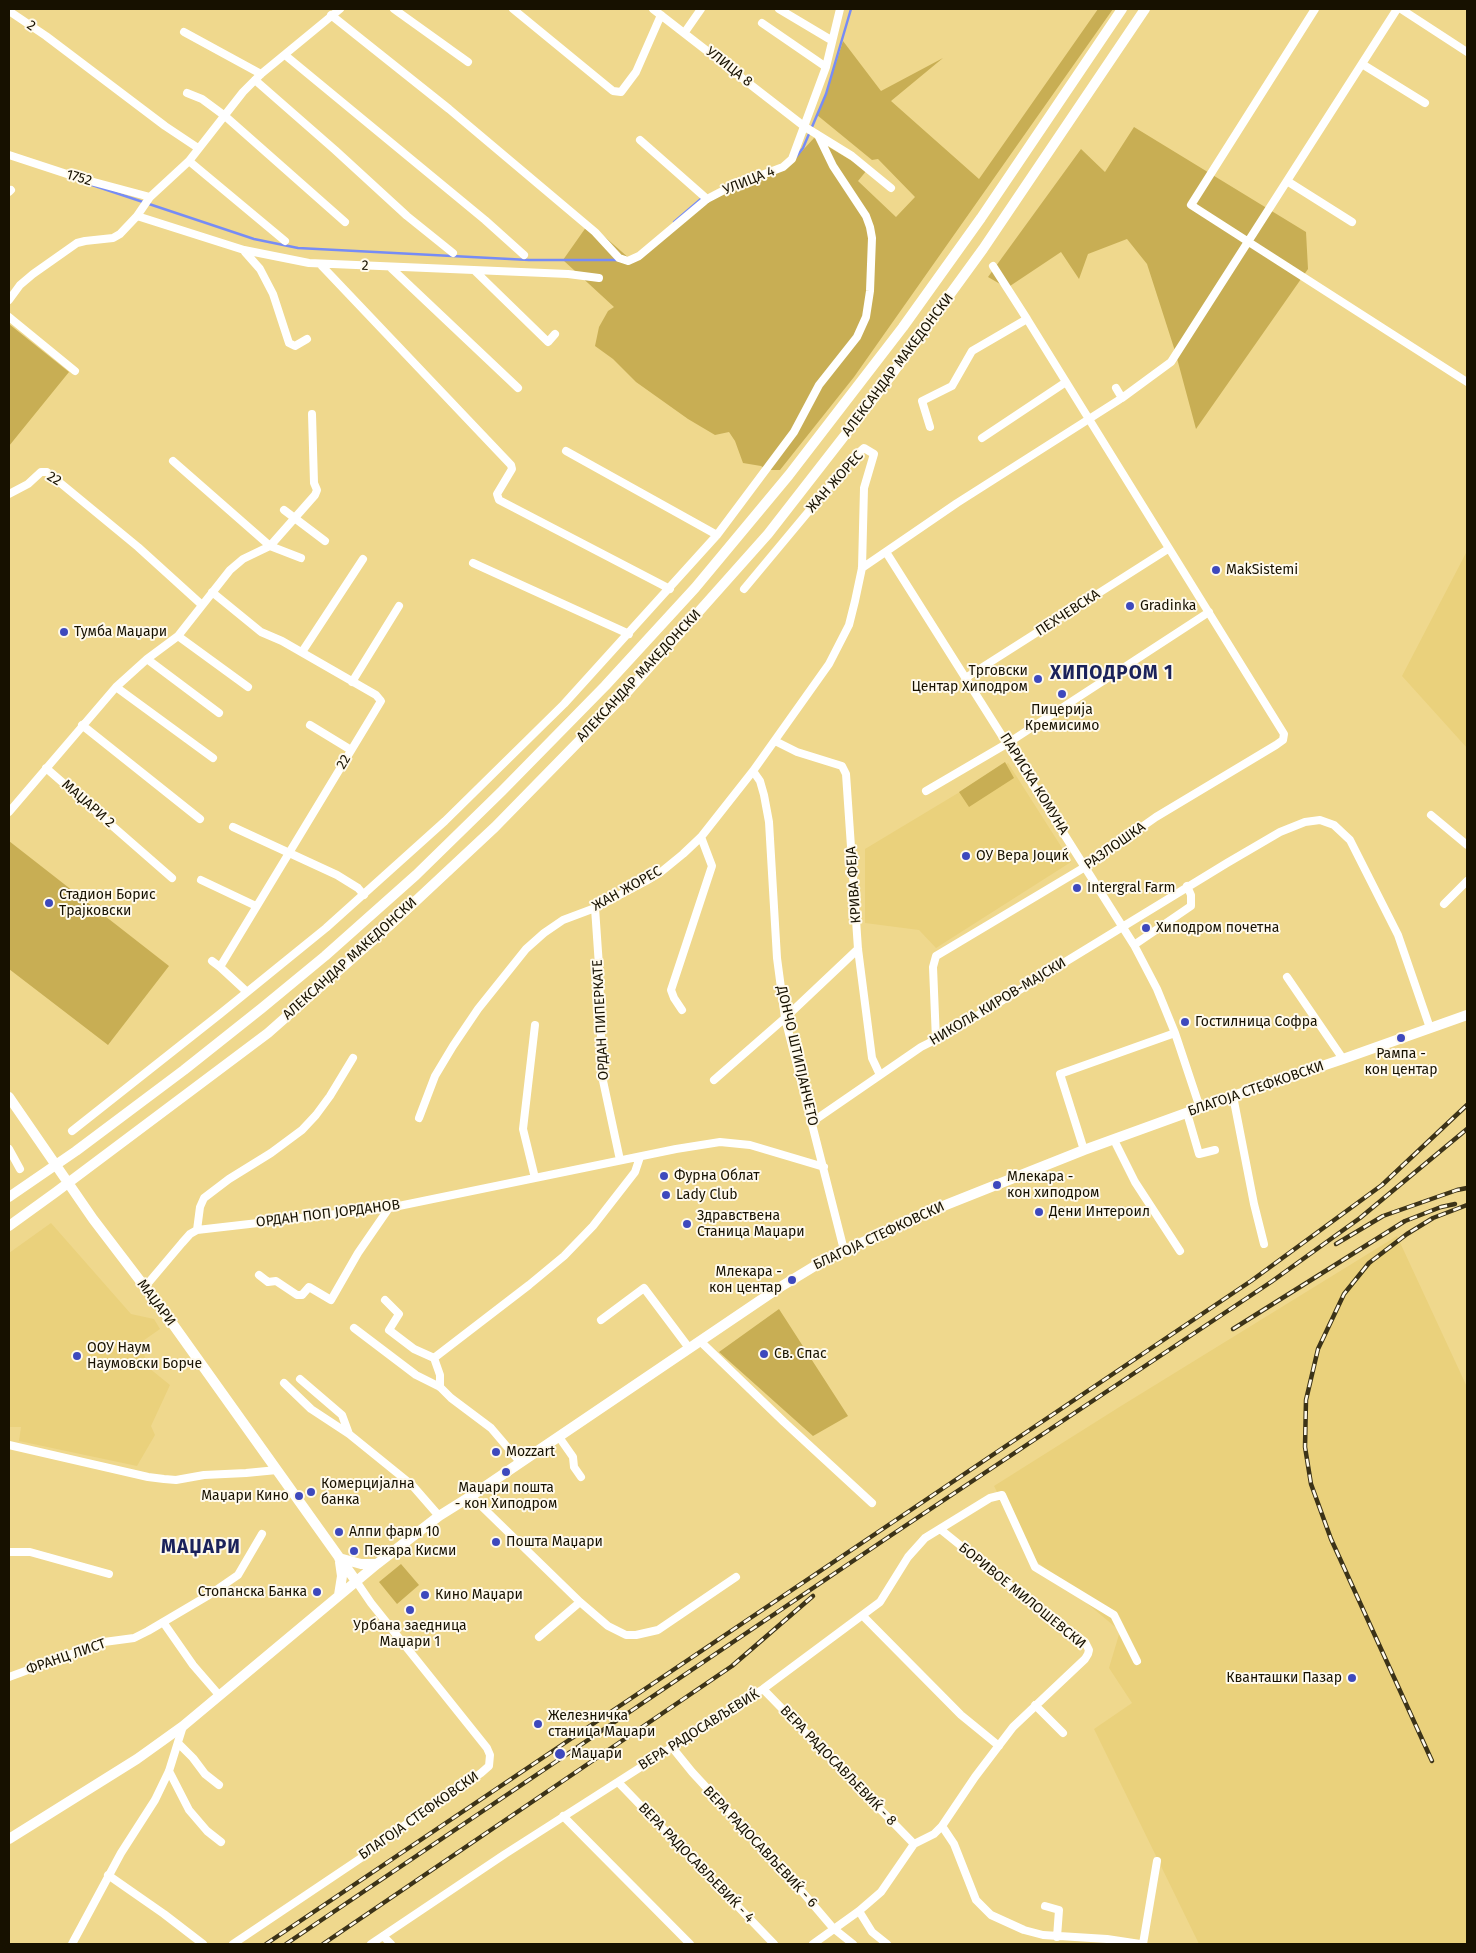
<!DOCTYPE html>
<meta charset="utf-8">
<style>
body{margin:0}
#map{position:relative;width:1476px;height:1953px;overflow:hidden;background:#efd88d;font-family:"Fira Sans",sans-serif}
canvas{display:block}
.frame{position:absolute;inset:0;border:10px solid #171100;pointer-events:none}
</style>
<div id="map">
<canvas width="1476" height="1953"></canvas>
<div class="frame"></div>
</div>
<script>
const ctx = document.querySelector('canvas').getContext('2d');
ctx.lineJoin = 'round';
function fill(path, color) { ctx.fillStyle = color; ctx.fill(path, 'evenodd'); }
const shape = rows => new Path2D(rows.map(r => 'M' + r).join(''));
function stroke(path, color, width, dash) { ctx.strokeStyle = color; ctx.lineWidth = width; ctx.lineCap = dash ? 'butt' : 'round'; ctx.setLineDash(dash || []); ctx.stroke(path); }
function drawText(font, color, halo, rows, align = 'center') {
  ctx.font = font + ' "Fira Sans",sans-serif'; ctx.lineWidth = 4; ctx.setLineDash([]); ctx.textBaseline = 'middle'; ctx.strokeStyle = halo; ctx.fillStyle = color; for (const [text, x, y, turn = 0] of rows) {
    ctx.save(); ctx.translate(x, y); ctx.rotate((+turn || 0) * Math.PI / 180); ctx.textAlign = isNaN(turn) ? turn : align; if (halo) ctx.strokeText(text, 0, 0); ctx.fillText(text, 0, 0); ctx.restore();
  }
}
fill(shape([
 [1467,551,1467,748,1402,676],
 [1008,763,1071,862,936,948,919,930,865,923,865,849],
 [51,1223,131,1314,154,1319,160,1329,140,1343,149,1368,170,1385,151,1426,155,1435,137,1466,19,1441,21,1427,9,1427,9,1253],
 [1397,1236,1467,1387,1467,1944,1199,1944,1094,1729,1132,1703,1109,1668,1120,1631,1028,1554,994,1486,1121,1406]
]), '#ead17c');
fill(shape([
 [1098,9,1113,9,854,377,780,470,767,470,761,466,743,463,735,441,729,432,715,435,688,419,636,382,613,359,595,346,599,327,608,311,614,307,563,260,589,223,630,259,648,247,685,212,704,197,734,181,791,163,814,138,867,170,858,181,896,217,915,197,878,159,872,160,817,115,826,94,843,41,881,91,943,58,891,101,979,179],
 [1134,127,1306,232,1308,269,1196,429,1175,351,1147,264,1127,239,1088,254,1079,279,1061,252,1007,288,988,277,1081,149,1105,172],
 [9,324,69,372,9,446],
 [1005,762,1014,778,969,807,959,792],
 [9,841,169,966,108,1045,9,969],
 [779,1309,848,1416,813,1436,719,1352],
 [401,1564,419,1585,397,1604,379,1582]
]), '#c8ae54');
stroke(shape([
 [796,157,803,148,826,94,851,9],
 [86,183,254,239,298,248,529,260,618,260],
 [727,185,743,178],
 [674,222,702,198]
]), '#778cf5', 2.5);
stroke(shape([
 [394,9,468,62],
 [513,9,613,91,621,92,636,72,661,15],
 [653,9,805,127,852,156,891,188],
 [779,9,831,40],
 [1315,9,1191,205,1467,382],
 [1401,9,1467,52],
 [9,11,46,36,165,126,198,148],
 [331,15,449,109,595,232,619,258,628,261,639,256,707,199,730,187,783,167,792,159,826,67,840,9],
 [762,23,826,67],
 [184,32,261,74],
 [685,32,701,9],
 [285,55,485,220,524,255],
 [1362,64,1425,103],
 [255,80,335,150,407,216,453,253],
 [187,93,202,99,225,116,345,222],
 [640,140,707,199],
 [9,155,79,178,150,197],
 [189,161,285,241],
 [1287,181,1352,222],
 [9,192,11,190],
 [137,216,244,250,309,263,568,274,599,278],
 [245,252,260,269,273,294,289,343,295,346,307,339],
 [320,264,511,465,512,469,497,494,499,500,670,589],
 [993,266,1027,319],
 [390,267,518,388],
 [475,271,548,342,555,334],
 [9,300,20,285,33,274,77,243,85,241,113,238,120,234,137,216,150,197,189,161,243,92,261,74,340,9],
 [9,317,75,371],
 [1122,398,1171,362,1397,9],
 [930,427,922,401,952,386,972,351,1027,319,1284,734,1283,740,1276,745,1156,817,1085,867,936,956,933,967,936,1040],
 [982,438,1066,382],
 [566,451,717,535],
 [173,461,270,546,301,558],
 [9,494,28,484,41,472,47,472,138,547,202,605],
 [284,510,325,541],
 [886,552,1134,945,1157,989,1175,1033,1200,1108],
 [473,563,629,634],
 [862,568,957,503,1122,398,1116,388],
 [178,636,248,687],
 [302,652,363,559],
 [147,659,219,713],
 [967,677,1168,549],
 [352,682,399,606],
 [116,687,213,758],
 [82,725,200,819],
 [310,725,351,750],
 [775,741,797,752,842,766,846,774,858,949,872,1058,880,1075],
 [46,768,172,878],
 [753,771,760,781,764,795,769,822,777,958,785,1018,844,1250],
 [926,791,1008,743,1209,612],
 [9,812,116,687,147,659,178,636,230,570,243,559,270,546,315,495,317,490,314,483,312,414],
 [1431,815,1467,845],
 [233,827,337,875,358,888,364,895],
 [201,880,256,906],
 [1444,904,1467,881],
 [595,908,599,966,602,1076,620,1160],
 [1134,945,1191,906,1191,895,1187,886],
 [212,961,220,967,381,701,376,695,282,641,261,632,212,592],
 [220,967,247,992],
 [1287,977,1343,1059],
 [682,1010,674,998,671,990,712,866,701,837],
 [535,1025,523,1129,535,1178],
 [714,1080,785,1018,858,949],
 [1233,1096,1254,1204,1264,1244],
 [1187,1113,1199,1154,1215,1150],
 [419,1118,435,1076,453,1046,478,1009,526,949,544,933,563,920,595,908,646,881,661,872,683,854,701,837,753,771,829,664,849,625,855,601,862,568,864,488,874,454,864,448,854,457,744,589],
 [812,1122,921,1047,949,1033,1227,863,1280,832,1305,822,1320,820,1334,825,1350,840,1398,935,1430,1028],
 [72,1131,220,1014,326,928,445,821,564,704,717,535,794,432,819,385,857,337,866,317,870,291,872,238,870,227,866,216,833,166,819,137],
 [1114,1140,1135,1182,1180,1251],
 [9,1149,20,1169],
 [1084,1150,1060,1074,1175,1033],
 [197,1230,200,1207,204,1198,229,1179,271,1153,302,1130,316,1115,330,1096,353,1058],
 [259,1275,268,1282,276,1281,297,1295,302,1295,309,1287,331,1300,358,1253,389,1208],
 [144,1288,182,1243,190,1234,197,1230,389,1208,676,1149,720,1142,750,1145,824,1167],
 [385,1300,399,1314,389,1330,414,1349,434,1358,440,1375,440,1387],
 [601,1320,644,1288,689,1348],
 [354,1328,416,1375,440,1387,451,1398,491,1428,520,1462],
 [700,1341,784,1422,872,1503],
 [434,1358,529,1285,564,1256,593,1226,635,1172,640,1157],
 [300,1379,342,1415,349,1434,412,1485,439,1516],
 [284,1383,311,1409,349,1434],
 [559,1437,573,1457,574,1467,581,1477],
 [9,1445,148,1477,164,1479,176,1480,204,1475,246,1473,277,1470],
 [471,1496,580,1602,608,1626,626,1635,636,1635,658,1630,736,1577],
 [9,1552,30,1552,109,1574],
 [863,1616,961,1715,999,1746],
 [163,1622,193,1665,219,1695],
 [539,1637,580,1602],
 [9,1677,104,1642,134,1638,148,1631,209,1595,238,1575,262,1534],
 [763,1689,914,1844],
 [1035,1705,1063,1733],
 [178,1743,193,1758,205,1774,219,1785],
 [671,1746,692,1772,799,1888,833,1928,853,1944],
 [169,1771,189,1810,207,1831,221,1842],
 [618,1782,774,1944],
 [563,1816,690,1944],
 [942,1826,954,1844,976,1900,991,1915,1024,1930,1043,1935,1107,1939,1140,1944],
 [108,1875,164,1914,203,1944],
 [1045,1906,1059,1910,1057,1937],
 [859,1911,872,1932,887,1944],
 [383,1936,391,1944],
 [72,1944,121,1853,155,1800,169,1771,183,1726],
 [233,1944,367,1854,380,1841,429,1810,481,1773,489,1766,490,1755,487,1748,371,1603,356,1581],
 [371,1944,505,1854,763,1689,880,1602,908,1557,925,1538,990,1498,1002,1495,1035,1567,1114,1615,1137,1661],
 [813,1944,859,1911,881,1892,914,1844,934,1834,942,1826,975,1777,1013,1727,1085,1659,1088,1654,1089,1650,1085,1642,1033,1604,940,1529],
 [1143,1944,1157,1861]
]), '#fff', 8);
stroke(shape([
 [9,1097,93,1219,167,1316,356,1581],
 [9,1197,76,1151,184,1070,262,1008,325,956,416,875,502,791,605,686,695,588,789,475,903,327,981,218,1122,9],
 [9,1226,56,1192,268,1033,389,926,495,827,629,690,768,534,884,385,983,249,1145,9],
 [339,1558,361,1564,377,1564],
 [339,1595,342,1576,340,1562],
 [9,1839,137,1759,183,1726,377,1564,439,1516,471,1496,777,1289,823,1261,918,1216,1084,1150,1233,1096,1343,1059,1467,1015]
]), '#fff', 10);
const rail = shape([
 [1336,1244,1383,1216,1457,1190,1467,1188],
 [1233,1329,1405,1221,1441,1207,1455,1204],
 [1432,1761,1331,1539,1311,1484,1305,1447,1306,1400,1318,1349,1344,1294,1369,1263,1407,1234,1433,1218,1467,1205],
 [266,1944,1251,1281,1382,1185,1467,1105],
 [286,1944,890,1536,1271,1282,1360,1218,1467,1129],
 [323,1944,732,1666,813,1596]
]);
stroke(rail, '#3c3318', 4.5);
stroke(rail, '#fffaec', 2.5, [8]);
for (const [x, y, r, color] of [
 [1216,570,5,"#3e49bd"],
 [1130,606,5,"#3e49bd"],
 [64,632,5,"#3e49bd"],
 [1038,679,5,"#3e49bd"],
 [1062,694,5,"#3e49bd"],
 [966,856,5,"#3e49bd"],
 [1077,888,5,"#3e49bd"],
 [49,903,5,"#3e49bd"],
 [1146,928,5,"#3e49bd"],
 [1185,1022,5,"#3e49bd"],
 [1401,1038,5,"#3e49bd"],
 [664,1176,5,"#3e49bd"],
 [997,1185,5,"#3e49bd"],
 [666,1195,5,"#3e49bd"],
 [1039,1212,5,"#3e49bd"],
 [687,1224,5,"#3e49bd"],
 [792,1280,5,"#3e49bd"],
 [764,1354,5,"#3e49bd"],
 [77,1356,5,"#3e49bd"],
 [496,1452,5,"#3e49bd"],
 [506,1472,5,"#3e49bd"],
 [311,1492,5,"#3e49bd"],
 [299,1496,5,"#3e49bd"],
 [339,1532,5,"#3e49bd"],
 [496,1542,5,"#3e49bd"],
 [354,1551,5,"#3e49bd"],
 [317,1592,5,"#3e49bd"],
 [425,1595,5,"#3e49bd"],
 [410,1610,5,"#3e49bd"],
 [1352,1678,5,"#3e49bd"],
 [538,1724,5,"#3e49bd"],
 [560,1754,6,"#3e49bd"]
]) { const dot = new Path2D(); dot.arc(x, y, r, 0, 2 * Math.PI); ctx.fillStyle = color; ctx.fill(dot); stroke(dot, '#fffaec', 2); }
drawText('14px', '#171100', '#fffaec', [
 ["2",31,26,34],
 ["УЛИЦА 8",729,67,38],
 ["1752",79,178,16],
 ["УЛИЦА 4",749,181,-22],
 ["2",365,266,2],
 ["АЛЕКСАНДАР МАКЕДОНСКИ",898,365,-53],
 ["22",54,479,31],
 ["ЖАН ЖОРЕС",835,482,-48],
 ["ПЕХЧЕВСКА",1068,613,-33],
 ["АЛЕКСАНДАР МАКЕДОНСКИ",639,676,-47],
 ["22",344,762,-59],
 ["ПАРИСКА КОМУНА",1034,784,58],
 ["МАЏАРИ 2",88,804,41],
 ["РАЗЛОШКА",1115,846,-35],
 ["КРИВА ФЕЈА",854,885,-94],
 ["ЖАН ЖОРЕС",627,889,-29],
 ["АЛЕКСАНДАР МАКЕДОНСКИ",350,959,-42],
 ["НИКОЛА КИРОВ-МАЈСКИ",998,1002,-31],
 ["ОРДАН ПИПЕРКАТЕ",601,1020,-93],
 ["ДОНЧО ШТИПЈАНЧЕТО",797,1056,77],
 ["БЛАГОЈА СТЕФКОВСКИ",1256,1089,-19],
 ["ОРДАН ПОП ЈОРДАНОВ",328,1214,-7],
 ["БЛАГОЈА СТЕФКОВСКИ",879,1236,-25],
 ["МАЏАРИ",156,1303,53],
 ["БОРИВОЕ МИЛОШЕВСКИ",1022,1596,39],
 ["ФРАНЦ ЛИСТ",66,1657,-19],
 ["ВЕРА РАДОСАВЉЕВИЌ",699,1730,-32],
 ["ВЕРА РАДОСАВЉЕВИЌ - 8",838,1766,46],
 ["БЛАГОЈА СТЕФКОВСКИ",419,1816,-35],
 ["ВЕРА РАДОСАВЉЕВИЌ - 6",760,1847,47],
 ["ВЕРА РАДОСАВЉЕВИЌ - 4",696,1863,46]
]);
drawText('14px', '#171100', '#fffaec', [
 ["MakSistemi",1226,570],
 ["Gradinka",1140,606],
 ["Тумба Маџари",74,632],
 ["Трговски",1028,671,"right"],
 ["Центар Хиподром",1028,687,"right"],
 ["Пицерија",1062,710,"center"],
 ["Кремисимо",1062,726,"center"],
 ["ОУ Вера Јоциќ",976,856],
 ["Intergral Farm",1087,888],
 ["Стадион Борис",59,895],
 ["Трајковски",59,911],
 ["Хиподром почетна",1156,928],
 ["Гостилница Софра",1195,1022],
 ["Рампа -",1401,1054,"center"],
 ["кон центар",1401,1070,"center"],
 ["Фурна Облат",674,1176],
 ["Млекара -",1007,1177],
 ["кон хиподром",1007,1193],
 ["Lady Club",676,1195],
 ["Дени Интероил",1049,1212],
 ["Здравствена",697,1216],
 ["Станица Маџари",697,1232],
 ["Млекара -",782,1272,"right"],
 ["кон центар",782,1288,"right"],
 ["ООУ Наум",87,1348],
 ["Наумовски Борче",87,1364],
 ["Св. Спас",774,1354],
 ["Mozzart",506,1452],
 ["Комерцијална",321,1484],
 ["банка",321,1500],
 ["Маџари пошта",506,1488,"center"],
 ["- кон Хиподром",506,1504,"center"],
 ["Маџари Кино",289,1496,"right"],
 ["Алпи фарм 10",349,1532],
 ["Пошта Маџари",506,1542],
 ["Пекара Кисми",364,1551],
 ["Стопанска Банка",307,1592,"right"],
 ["Кино Маџари",435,1595],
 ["Урбана заедница",410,1626,"center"],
 ["Маџари 1",410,1642,"center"],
 ["Кванташки Пазар",1342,1678,"right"],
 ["Железничка",548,1716],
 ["станица Маџари",548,1732],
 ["Маџари",571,1754]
], 'left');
ctx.letterSpacing = '1px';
drawText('bold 19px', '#1b225a', '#fffaec', [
 ["ХИПОДРОМ 1",1112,674],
 ["МАЏАРИ",201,1548]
]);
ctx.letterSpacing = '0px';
</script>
